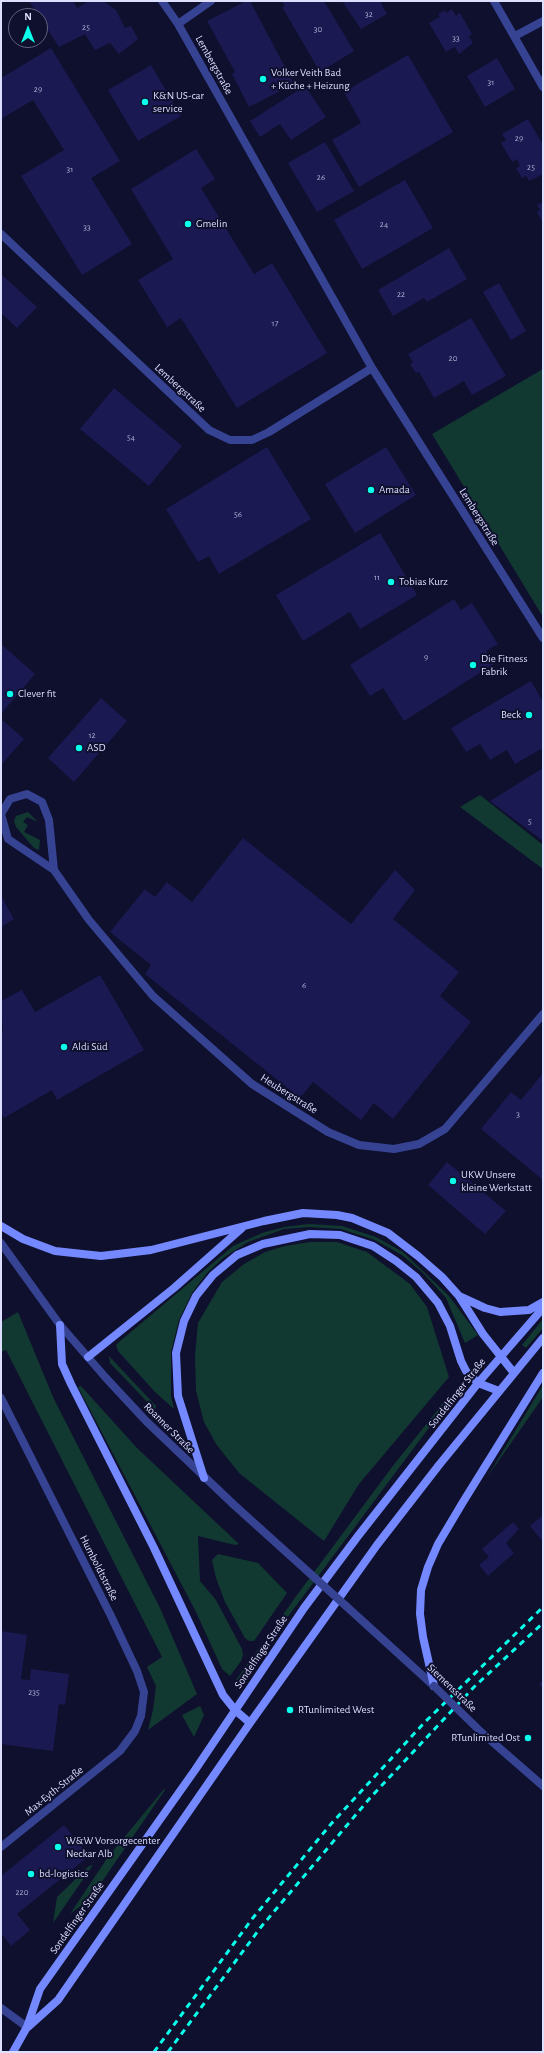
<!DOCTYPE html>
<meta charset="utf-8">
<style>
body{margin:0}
#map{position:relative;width:544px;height:2053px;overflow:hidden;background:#0f0f2e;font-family:"Alegreya Sans",sans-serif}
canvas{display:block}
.frame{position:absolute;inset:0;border:2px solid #dddfff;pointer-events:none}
.north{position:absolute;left:8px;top:8px;width:40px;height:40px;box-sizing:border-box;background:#0f0f2e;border:1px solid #616282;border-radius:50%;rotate:0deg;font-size:11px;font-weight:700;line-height:16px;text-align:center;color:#dddfff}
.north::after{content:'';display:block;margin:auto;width:14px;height:18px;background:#09ffeb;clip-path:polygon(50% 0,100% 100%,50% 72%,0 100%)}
</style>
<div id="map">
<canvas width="544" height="2053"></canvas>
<div class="frame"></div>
<div class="north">N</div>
</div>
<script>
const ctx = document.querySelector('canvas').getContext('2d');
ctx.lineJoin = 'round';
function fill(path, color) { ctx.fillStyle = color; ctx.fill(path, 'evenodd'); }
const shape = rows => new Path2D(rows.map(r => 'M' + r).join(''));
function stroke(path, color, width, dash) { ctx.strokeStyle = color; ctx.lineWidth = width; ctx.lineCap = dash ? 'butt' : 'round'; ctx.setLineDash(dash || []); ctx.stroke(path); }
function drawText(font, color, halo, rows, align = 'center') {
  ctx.font = font + ' "Alegreya Sans",sans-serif'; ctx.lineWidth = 4; ctx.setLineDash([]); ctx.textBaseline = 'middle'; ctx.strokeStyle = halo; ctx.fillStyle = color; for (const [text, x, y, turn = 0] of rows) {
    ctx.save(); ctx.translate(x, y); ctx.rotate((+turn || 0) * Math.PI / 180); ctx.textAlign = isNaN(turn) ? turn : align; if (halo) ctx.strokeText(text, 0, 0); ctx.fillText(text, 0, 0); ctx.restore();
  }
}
fill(shape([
 [543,369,543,617,432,434],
 [480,795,543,845,543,869,460,807],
 [28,812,38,822,27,817,23,822,28,825,24,832,40,840,39,850,34,848,16,827,14,821,16,816],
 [309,1224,342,1226,376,1237,403,1252,449,1296,478,1335,465,1343,446,1298,423,1273,402,1255,375,1240,341,1229,309,1227,284,1229,248,1242,223,1258,207,1273,192,1293,179,1320,171,1352,171,1396,174,1409,155,1392,118,1351,116,1345,119,1342,233,1246,262,1233,284,1227],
 [310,1242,337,1242,367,1252,410,1284,427,1307,449,1377,359,1484,324,1541,239,1473,216,1444,204,1422,196,1391,195,1355,198,1323,222,1282,244,1264,265,1252,285,1246],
 [18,1312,53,1397,160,1608,197,1694,148,1730,153,1710,156,1686,147,1667,162,1657,6,1350,1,1352,1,1322],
 [543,1319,543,1328,526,1348,522,1345],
 [109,1356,156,1406,155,1410,110,1363],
 [543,1385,543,1397,486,1479],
 [81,1386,137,1448,239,1544,235,1545,198,1536,200,1581,216,1600,242,1649,243,1655,241,1661,230,1676,222,1669,196,1612,78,1387],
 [449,1393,446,1405,440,1413,269,1642,265,1640,297,1595,392,1467,440,1407],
 [218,1554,258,1563,287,1593,254,1641,249,1641,245,1638,225,1602,216,1578,212,1560],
 [261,1645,265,1647,241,1681,236,1680],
 [200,1706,204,1715,194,1737,182,1715],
 [164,1789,165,1790,90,1899,70,1914,108,1857],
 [93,1865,75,1891,53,1923,57,1897,89,1866]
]), '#123931');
fill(shape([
 [29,1,73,1,77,8,87,2,103,1,116,10,125,28,131,26,138,39,119,54,110,43,95,50,85,34,59,47],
 [246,1,250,1,294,84,249,107,232,74,235,72,207,21],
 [282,1,324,1,354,51,320,72,282,7,285,6],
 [342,1,380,1,387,14,361,29],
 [452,9,456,16,460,13,472,34,469,36,473,43,459,54,455,47,446,52,429,23,440,17,438,14,445,10,446,13],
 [51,48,120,161,91,178,132,244,82,275,21,176,64,150,33,100,1,119,1,78],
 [408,55,453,132,359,187,332,140,361,123,344,92],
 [497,58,515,89,485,107,467,76],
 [151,65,181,116,138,141,108,90],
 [305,86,326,117,291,140,280,124,260,137,250,121],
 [528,119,543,145,543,174,529,181,526,176,522,178,516,168,520,166,517,159,512,162,501,143,506,140,502,134],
 [325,142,354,191,317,212,288,163],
 [196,149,215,179,201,188,254,274,272,263,327,353,237,408,181,318,167,327,138,280,173,259,131,189],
 [405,180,433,228,362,269,334,220],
 [543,202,543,223,537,212,540,210,537,205],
 [449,248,467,279,427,302,424,298,393,316,378,290],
 [1,274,37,307,17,328,1,313],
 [499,283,526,331,511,340,483,292],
 [471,318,506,376,472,395,464,381,434,398,419,372,416,373,410,364,413,362,408,354],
 [114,388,182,446,149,486,80,429],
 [267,447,311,519,219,574,209,556,198,562,166,509],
 [386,447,416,495,355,533,325,484],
 [380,533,417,595,360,629,350,612,303,641,276,595],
 [454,599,461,610,472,603,498,644,486,651,494,664,404,721,383,688,370,696,350,665],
 [1,644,35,674,1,714],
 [531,681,543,702,543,748,515,764,507,750,490,760,480,744,466,752,451,728],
 [101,698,127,721,74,782,48,758],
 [1,719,24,739,1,765],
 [543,768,543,841,490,801],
 [243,838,351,924,395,870,415,890,393,919,459,972,440,996,471,1022,393,1119,374,1103,361,1120,313,1082,300,1098,145,974,151,965,110,932,145,889,155,897,167,882,192,902],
 [1,896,14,919,1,927],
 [100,975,144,1050,57,1100,52,1090,4,1118,1,1112,1,1032,3,1031,1,1001,22,990,35,1012],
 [543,1073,543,1180,481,1129,511,1092,521,1100],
 [447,1162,506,1211,485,1234,428,1185],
 [543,1515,543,1542,530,1526],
 [513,1522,519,1529,506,1543,514,1553,488,1576,479,1565,489,1557,482,1549],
 [1,1631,27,1635,21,1679,30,1680,31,1669,69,1674,65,1705,59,1704,53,1751,1,1744],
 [543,1681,543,1689,539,1684],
 [64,1825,89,1856,17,1914,30,1930,11,1946,1,1933,1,1876]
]), '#1b1951');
stroke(shape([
 [162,1,178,24,372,368,543,638],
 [494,1,543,87],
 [178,24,211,1],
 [515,36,543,21],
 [1,234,209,430,230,440,252,440,269,432,372,368],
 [54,870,8,839,1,814,10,799,27,794,42,802,49,820,54,870,89,920,153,996,252,1084,328,1132,359,1145,394,1149,419,1144,445,1129,543,1014],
 [1,1398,111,1616,137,1671,144,1692,141,1716,135,1731,120,1751,1,1847],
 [1,2008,27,2027]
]), '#364392', 8);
stroke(shape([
 [1,1243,60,1325,106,1378,146,1421,233,1504],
 [346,1606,434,1686],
 [481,1732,543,1786]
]), '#364392', 8);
stroke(shape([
 [1,1226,23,1239,55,1251,101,1256,151,1250,264,1221,303,1213,337,1215,352,1218,388,1233,418,1256,442,1277,459,1296,483,1334,514,1373],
 [459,1296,485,1308,500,1312,529,1310,543,1302],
 [60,1325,62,1364,71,1384,154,1548,223,1695,235,1710,250,1723],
 [88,1357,174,1288,242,1228],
 [204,1478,178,1396,176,1353,184,1321,196,1296,213,1275,237,1255,263,1244,310,1234,340,1235,373,1246,396,1261,416,1277,438,1303,450,1326,461,1361,466,1371,478,1383,499,1391],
 [434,1686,423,1637,420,1614,421,1590,428,1567,438,1544,463,1502,543,1373],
 [28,2027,58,2000,250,1723,377,1545,439,1465,543,1338],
 [13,2052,27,2027,40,1989,195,1770,304,1608,358,1536,478,1383,543,1308]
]), '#7489ff', 8);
stroke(shape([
 [154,2052,252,1919,331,1824,424,1723,543,1607],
 [168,2052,261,1927,370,1798,474,1687,543,1623]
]), '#09ffeb', 3, [6, 5]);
stroke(shape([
 [233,1504,346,1606],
 [434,1686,481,1732]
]), '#364392', 8);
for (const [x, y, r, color] of [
 [263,79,4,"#09ffeb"],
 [145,102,4,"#09ffeb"],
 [188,224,4,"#09ffeb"],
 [371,490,4,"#09ffeb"],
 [391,582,4,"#09ffeb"],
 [473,665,4,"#09ffeb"],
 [10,694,4,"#09ffeb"],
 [529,715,4,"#09ffeb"],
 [79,748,4,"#09ffeb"],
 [64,1047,4,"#09ffeb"],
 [453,1181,4,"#09ffeb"],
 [290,1710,4,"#09ffeb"],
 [528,1738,4,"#09ffeb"],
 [58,1847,4,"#09ffeb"],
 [31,1874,4,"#09ffeb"]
]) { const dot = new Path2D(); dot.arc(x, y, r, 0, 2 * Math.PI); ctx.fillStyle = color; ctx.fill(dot); stroke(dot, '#0f0f2e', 1.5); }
drawText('9px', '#acaed4', null, [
 ["32",369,14],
 ["25",86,27],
 ["30",318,29],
 ["33",456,38],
 ["31",491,82],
 ["29",38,89],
 ["29",519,138],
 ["25",531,167],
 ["31",70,169],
 ["26",321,177],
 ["24",384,224],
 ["33",87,227],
 ["22",401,294],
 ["17",275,323],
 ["20",453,358],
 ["54",131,437],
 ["56",238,514],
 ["11",377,577],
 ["9",426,657],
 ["12",92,735],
 ["5",530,821],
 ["6",304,985],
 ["3",518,1114],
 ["235",34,1692],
 ["220",22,1892]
]);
drawText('11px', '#dddfff', '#0f0f2e', [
 ["Lembergstraße",214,65,61],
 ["Lembergstraße",180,388,43],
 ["Lembergstraße",479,517,58],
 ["Heubergstraße",289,1094,32],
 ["Sondelfinger Straße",457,1393,-52],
 ["Roanner Straße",169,1428,45],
 ["Humboldtstraße",99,1568,63],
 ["Sondelfinger Straße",261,1652,-56],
 ["Siemensstraße",452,1688,44],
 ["Max-Eyth-Straße",54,1791,-39],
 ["Sondelfinger Straße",77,1918,-55]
]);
drawText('11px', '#dddfff', '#0f0f2e', [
 ["Volker Veith Bad",271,73],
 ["+ Küche + Heizung",271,86],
 ["K&N US-car",153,96],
 ["service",153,109],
 ["Gmelin",196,224],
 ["Amada",379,490],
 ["Tobias Kurz",399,582],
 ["Die Fitness",481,659],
 ["Fabrik",481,672],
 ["Clever fit",18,694],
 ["Beck",521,715,"right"],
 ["ASD",87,748],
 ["Aldi Süd",72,1047],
 ["UKW Unsere",461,1175],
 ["kleine Werkstatt",461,1188],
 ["RTunlimited West",298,1710],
 ["RTunlimited Ost",520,1738,"right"],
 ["W&W Vorsorgecenter",66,1841],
 ["Neckar Alb",66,1854],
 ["bd-logistics",39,1874]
], 'left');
</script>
